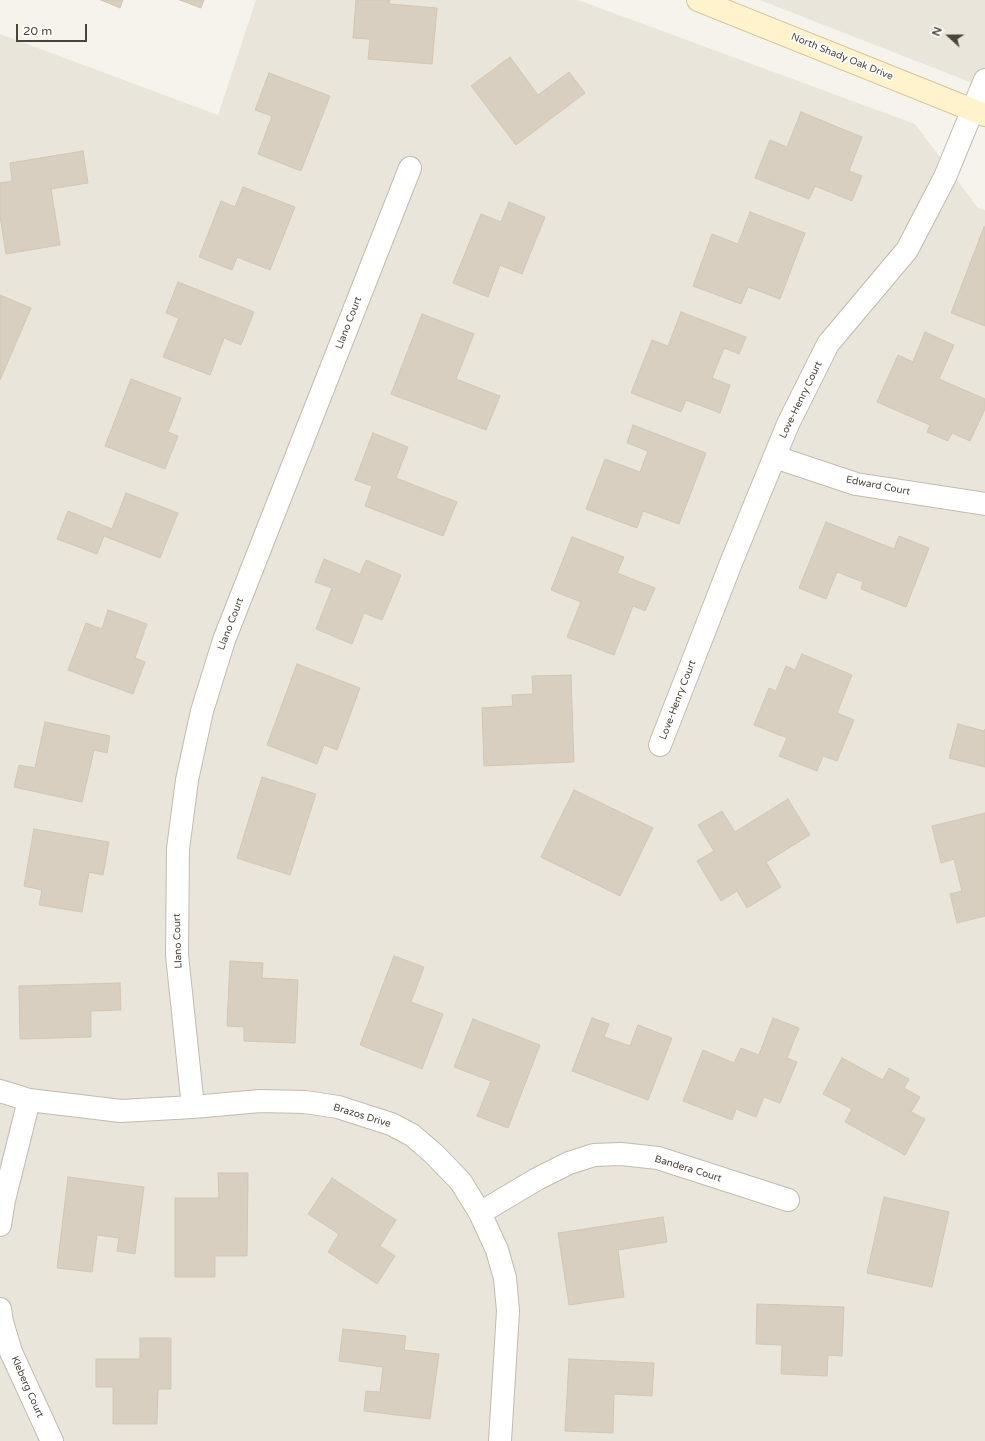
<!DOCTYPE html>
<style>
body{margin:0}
#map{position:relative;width:985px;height:1441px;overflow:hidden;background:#f6f3ec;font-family:"Varela Round",sans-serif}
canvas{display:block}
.north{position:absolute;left:929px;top:16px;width:40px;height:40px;-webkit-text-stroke:3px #fff;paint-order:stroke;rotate:291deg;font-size:11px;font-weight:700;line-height:16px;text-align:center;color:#4b4439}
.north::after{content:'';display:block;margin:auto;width:14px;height:18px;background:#4b4439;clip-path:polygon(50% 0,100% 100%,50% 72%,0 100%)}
.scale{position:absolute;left:16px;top:24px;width:71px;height:18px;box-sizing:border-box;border:2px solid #4b4439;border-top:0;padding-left:5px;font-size:12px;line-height:14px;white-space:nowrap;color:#4b4439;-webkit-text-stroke:3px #fff;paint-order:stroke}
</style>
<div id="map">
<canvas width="985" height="1441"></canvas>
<div class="north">N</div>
<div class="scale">20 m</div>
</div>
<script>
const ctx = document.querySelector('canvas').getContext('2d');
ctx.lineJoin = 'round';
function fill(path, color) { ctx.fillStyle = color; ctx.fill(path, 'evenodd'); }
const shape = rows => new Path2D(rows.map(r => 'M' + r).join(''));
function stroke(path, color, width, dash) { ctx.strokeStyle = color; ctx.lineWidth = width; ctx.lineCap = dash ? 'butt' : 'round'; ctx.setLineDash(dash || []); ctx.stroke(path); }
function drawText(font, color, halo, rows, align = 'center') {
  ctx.font = font + ' "Varela Round",sans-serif'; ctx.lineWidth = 3.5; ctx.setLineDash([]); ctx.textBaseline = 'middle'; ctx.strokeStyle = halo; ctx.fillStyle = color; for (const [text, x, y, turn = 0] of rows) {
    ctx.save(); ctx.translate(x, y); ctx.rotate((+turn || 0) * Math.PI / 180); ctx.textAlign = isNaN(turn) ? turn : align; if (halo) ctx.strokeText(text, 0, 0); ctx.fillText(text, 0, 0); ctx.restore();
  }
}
fill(shape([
 [256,0,578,0,915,124,978,208,985,210,985,1441,0,1441,0,34,218,115],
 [760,0,985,0,985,88]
]), '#eae5da');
const building = shape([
 [101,0,123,0,120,8,101,0],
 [180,0,204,0,201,8,180,0],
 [356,0,390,0,389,4,437,8,432,64,368,59,370,39,353,38,356,0],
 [510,57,538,95,569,72,585,93,516,145,471,86,510,57],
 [269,73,330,96,301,171,258,154,272,116,255,110,269,73],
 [801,112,862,137,849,171,862,176,852,201,815,186,809,199,755,178,770,140,787,147,801,112],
 [83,151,88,183,51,189,60,245,6,254,0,216,0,183,12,181,10,163,83,151],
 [243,187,295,207,270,270,237,257,232,270,199,257,221,201,235,207,243,187],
 [509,202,545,217,522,274,500,265,488,297,453,283,481,214,501,222,509,202],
 [750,212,805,233,780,299,748,287,741,304,693,286,712,234,738,244,750,212],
 [984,227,985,227,985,326,951,313,984,227],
 [178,282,254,312,241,345,224,338,210,375,163,357,179,318,166,313,178,282],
 [0,295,31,308,0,380,0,295],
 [681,312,746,337,739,354,724,348,712,378,730,385,720,413,686,400,681,412,631,393,652,340,668,346,681,312],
 [422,314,474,334,456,379,500,396,486,430,391,394,422,314],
 [925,332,954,345,939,379,985,399,985,409,970,441,952,433,948,441,927,432,930,425,877,402,898,355,913,362,925,332],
 [131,379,181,398,168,432,178,436,165,469,105,446,131,379],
 [633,425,706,453,679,524,643,511,637,528,586,509,605,459,640,472,648,451,627,443,633,425],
 [373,433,408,447,396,478,457,502,443,536,365,506,372,486,355,480,373,433],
 [126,493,178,513,160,558,104,536,97,554,57,539,68,511,112,529,126,493],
 [826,522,894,549,899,536,929,548,906,607,861,589,863,582,837,572,826,599,799,588,826,522],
 [572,537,624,557,617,573,655,588,645,611,633,606,614,655,567,637,581,602,551,590,572,537],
 [324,559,360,574,366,560,401,575,382,620,364,613,352,644,316,629,332,588,315,582,324,559],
 [108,610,147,624,135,658,145,662,133,694,68,670,86,623,102,629,108,610],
 [802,654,852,675,837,713,854,720,837,761,823,756,817,771,779,756,787,738,754,725,769,688,776,691,786,666,795,670,802,654],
 [297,664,360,688,337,750,324,745,317,764,267,745,297,664],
 [571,675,574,762,484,766,482,708,513,706,512,695,533,694,532,676,571,675],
 [45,722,110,736,107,753,94,750,82,802,14,787,19,765,35,768,45,722],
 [958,724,984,731,985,729,985,767,949,758,958,724],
 [262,777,316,794,290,875,237,858,262,777],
 [574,790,653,828,620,896,541,857,574,790],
 [788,799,810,835,766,862,781,887,747,908,737,891,721,901,697,861,714,851,698,825,722,811,735,832,788,799],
 [985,813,985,916,957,923,950,894,962,891,954,859,941,863,932,826,985,813],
 [34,829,109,842,103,875,89,872,82,912,39,905,42,890,24,886,34,829],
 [394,956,424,967,411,1002,443,1014,422,1069,360,1045,394,956],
 [230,961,263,963,262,978,298,980,295,1043,244,1041,244,1027,227,1026,230,961],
 [120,983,121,1010,91,1011,91,1037,20,1039,19,986,120,983],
 [592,1018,609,1024,604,1037,630,1046,638,1025,672,1038,648,1100,572,1071,592,1018],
 [773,1018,799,1028,787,1058,797,1062,780,1103,764,1097,756,1117,736,1109,732,1120,683,1101,703,1050,734,1063,741,1048,759,1055,773,1018],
 [473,1019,540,1045,508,1128,477,1116,491,1081,454,1067,473,1019],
 [842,1058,883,1080,889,1068,909,1079,904,1088,920,1097,911,1112,925,1119,905,1155,845,1122,852,1109,823,1094,842,1058],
 [218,1173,248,1173,247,1256,215,1256,215,1277,175,1277,175,1198,219,1198,218,1173],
 [68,1177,144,1187,135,1254,117,1251,119,1238,97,1235,92,1272,57,1268,68,1177],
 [332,1178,396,1220,380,1246,395,1256,377,1284,328,1252,339,1234,308,1214,332,1178],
 [884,1197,949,1212,932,1287,867,1273,884,1197],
 [663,1217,667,1242,618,1250,624,1297,569,1305,558,1233,663,1217],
 [757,1304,844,1307,842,1356,828,1355,827,1376,781,1374,782,1345,756,1344,757,1304],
 [343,1329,406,1336,404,1350,439,1354,430,1419,364,1411,366,1391,380,1392,383,1367,339,1361,343,1329],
 [140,1338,171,1338,171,1389,158,1389,157,1424,113,1424,113,1387,96,1387,96,1359,140,1359,140,1338],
 [569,1359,654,1363,652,1396,614,1394,613,1433,565,1431,569,1359]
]);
fill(building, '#d8cfc1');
stroke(building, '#d3c7b4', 1);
const street = shape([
 [775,456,784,460,856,484,985,504],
 [660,745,731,563,788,424,828,344,907,250,945,177,985,80],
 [0,1091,29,1100,121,1111,193,1107,260,1101,305,1102,338,1107,391,1124,412,1135,434,1154,461,1182,480,1213,497,1250,505,1278,508,1311,500,1441],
 [193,1107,177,955,178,849,187,780,202,711,224,640,410,168],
 [480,1213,537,1179,569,1163,594,1155,621,1154,658,1158,788,1200],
 [0,1225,4,1200,29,1100],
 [0,1309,2,1322,11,1352,52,1441]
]);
const secondary = shape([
 [698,0,985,115]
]);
stroke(street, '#c2bbae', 24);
stroke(secondary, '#d6c79b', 24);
stroke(street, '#fff', 22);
stroke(secondary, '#fff3cd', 22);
drawText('10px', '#4b4439', '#fff', [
 ["North Shady Oak Drive",842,57,22],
 ["Llano Court",349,323,-69],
 ["Love-Henry Court",801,400,-64],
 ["Edward Court",878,486,11],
 ["Llano Court",231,624,-69],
 ["Love-Henry Court",678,700,-69],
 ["Llano Court",178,941,-92],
 ["Brazos Drive",362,1116,17],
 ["Bandera Court",688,1169,17],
 ["Kleberg Court",27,1387,66]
]);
</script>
